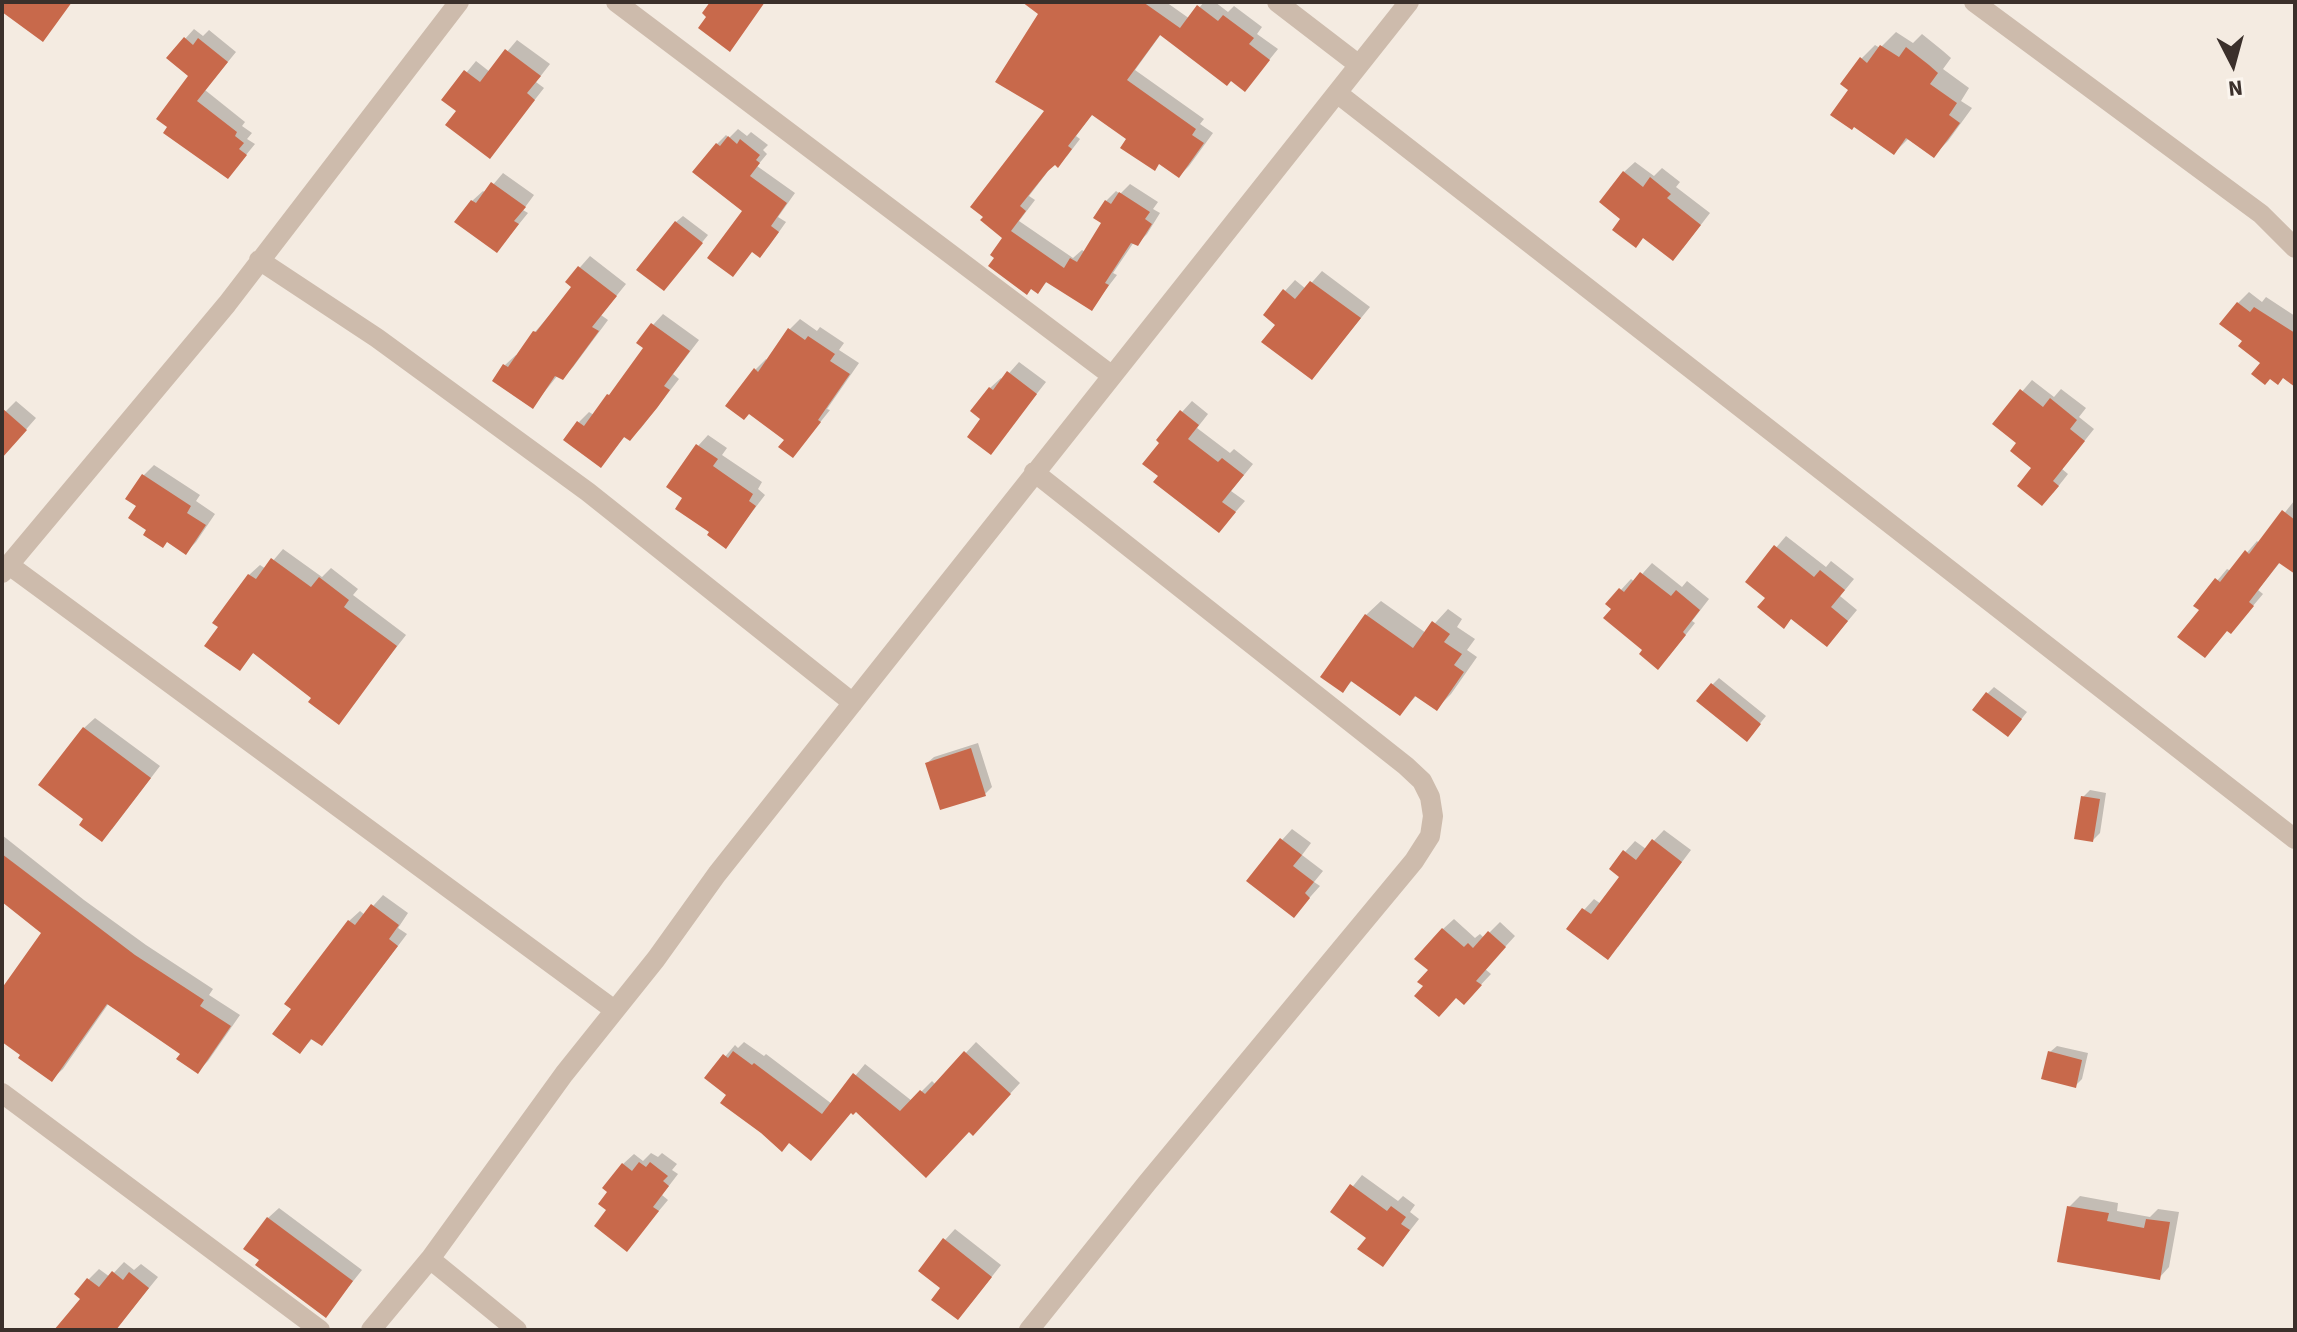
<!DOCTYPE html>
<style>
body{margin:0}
#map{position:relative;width:2297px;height:1332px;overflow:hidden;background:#f4ebe1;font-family:"Source Sans 3",sans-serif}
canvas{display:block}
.frame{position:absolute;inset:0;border:4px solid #3b302b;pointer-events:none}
.north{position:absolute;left:2193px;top:24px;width:80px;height:80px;-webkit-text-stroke:6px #fbf5ee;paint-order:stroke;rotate:174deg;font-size:22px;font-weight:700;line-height:32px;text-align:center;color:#3b302b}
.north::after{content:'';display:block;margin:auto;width:28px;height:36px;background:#3b302b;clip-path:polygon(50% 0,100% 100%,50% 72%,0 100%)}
</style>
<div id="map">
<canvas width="2297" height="1332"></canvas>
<div class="frame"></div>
<div class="north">N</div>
</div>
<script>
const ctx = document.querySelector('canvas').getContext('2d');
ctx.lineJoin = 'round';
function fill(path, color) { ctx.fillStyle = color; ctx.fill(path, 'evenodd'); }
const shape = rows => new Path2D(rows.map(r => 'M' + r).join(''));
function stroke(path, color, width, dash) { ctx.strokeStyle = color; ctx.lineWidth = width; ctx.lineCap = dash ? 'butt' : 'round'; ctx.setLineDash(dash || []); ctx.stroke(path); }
fill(shape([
 [1041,2,1166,2,1190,19,1204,2,1215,2,1228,12,1234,6,1262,27,1257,34,1278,49,1245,90,1161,34,1135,70,1204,119,1200,124,1213,133,1189,166,1179,176,1093,113,1076,136,1080,139,1067,156,1055,162,1029,196,1035,200,1019,221,1073,258,1082,250,1085,252,1104,222,1106,201,1116,191,1120,194,1130,184,1158,202,1153,209,1160,213,1147,234,1137,244,1134,242,1113,273,1117,275,1091,309,1048,281,1037,291,1005,237,1046,111],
 [194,29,203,36,209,30,236,52,205,90,245,122,242,126,252,133,247,139,255,144,228,177,166,132,191,75,185,39],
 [1896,32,1913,43,1922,34,1943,51,1951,58,1943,69,1969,88,1961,101,1972,108,1948,141,1934,155,1909,138,1894,153,1851,89,1861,59,1875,45,1880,48],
 [517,40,550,64,536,82,544,88,490,157,459,111,444,100,476,61,490,72],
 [738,129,747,136,751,132,768,145,763,150,767,154,757,166,795,193,778,217,786,222,769,246,760,255,753,250,733,274,744,211,717,144,726,135,729,138],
 [1635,162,1654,176,1662,168,1680,182,1676,187,1710,213,1683,248,1623,218,1624,172],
 [503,173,534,195,523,210,528,213,497,251,472,201,483,191,486,193],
 [683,216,708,235,670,282,676,222],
 [590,256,626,284,601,315,608,320,573,367,562,378,558,375,533,406,505,365,516,355,518,356,535,332,574,287,567,282],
 [1322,271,1370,307,1322,366,1278,324,1285,291,1295,280,1306,289],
 [2249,292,2262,302,2266,297,2295,316,2295,378,2262,362,2244,341,2238,303],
 [663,314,699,340,673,374,679,379,641,428,630,438,626,435,601,465,579,422,589,412,594,415,620,384,646,348,653,325],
 [800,319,817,331,820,327,844,343,839,350,859,363,827,409,830,410,793,456,755,370,766,359,768,361,789,330],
 [1019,362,1046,382,991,452,990,388,1001,378,1003,380],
 [2032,380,2054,397,2061,389,2086,408,2079,417,2094,429,2062,469,2068,474,2053,493,2019,443,1995,423],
 [16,401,36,418,2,457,2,415],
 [1192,401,1208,414,1197,428,1230,453,1234,449,1253,464,1231,491,1245,501,1219,531,1161,475,1182,412],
 [708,435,727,448,722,455,762,482,758,489,765,495,726,546,685,498,698,446],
 [154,465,200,495,196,501,215,514,196,542,186,552,148,529,139,506,143,476],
 [2294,501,2295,572,2281,561,2258,590,2263,594,2231,632,2196,606,2227,569,2231,571,2257,541,2260,544],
 [1786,536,1826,567,1831,561,1854,579,1840,596,1857,610,1837,634,1792,618,1748,581],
 [283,549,322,577,331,568,358,589,353,595,406,635,338,722,314,698,254,652,239,669,249,575,260,565,266,569],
 [1652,563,1682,587,1687,581,1709,599,1692,621,1695,623,1669,656,1645,649,1608,604,1631,579,1635,582],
 [1381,601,1426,633,1448,609,1462,619,1457,627,1475,639,1467,650,1477,657,1451,694,1437,708,1417,695,1400,713,1353,680,1343,690,1366,615],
 [1719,678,1766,716,1753,732,1712,685],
 [1994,687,2027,712,2015,727,1987,694],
 [95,718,160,766,112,829,86,819,84,728],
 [978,743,992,787,985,794,927,763,934,757],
 [2090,790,2106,793,2100,833,2093,840,2083,797],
 [1292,829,1311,843,1302,855,1323,871,1314,882,1320,886,1294,915,1282,840],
 [1664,830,1691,850,1618,947,1584,910,1594,899,1601,904,1621,877,1625,852,1635,841,1646,849],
 [2,835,84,900,146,945,213,989,209,995,240,1015,208,1061,198,1071,183,1053,109,1003,63,1069,52,1079,2,1040,2,992,43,933,2,900],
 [383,895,408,913,398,928,407,934,332,1033,313,1038,300,1052,349,921,360,911,365,915],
 [1454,919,1475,938,1480,934,1484,938,1500,922,1515,936,1485,969,1491,974,1474,992,1457,996,1425,986,1443,929],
 [744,1042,764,1056,766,1054,832,1104,865,1064,912,1101,932,1081,936,1085,976,1042,1020,1083,983,1123,969,1130,856,1110,852,1111,821,1148,729,1094,707,1078,735,1045,738,1048],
 [2057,1046,2088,1053,2082,1079,2075,1086,2050,1052],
 [651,1153,658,1157,662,1153,677,1164,672,1170,678,1174,662,1195,668,1200,627,1249,608,1209,623,1164,634,1154,643,1161],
 [1362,1175,1398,1201,1403,1196,1415,1205,1410,1212,1419,1219,1383,1265,1368,1237,1333,1211],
 [2080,1196,2118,1203,2117,1211,2150,1217,2158,1209,2179,1212,2169,1267,2159,1278,2069,1207],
 [279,1208,362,1270,326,1315,261,1260,268,1218],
 [955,1229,1001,1265,968,1307,943,1288,945,1240],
 [124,1262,134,1270,141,1264,158,1277,115,1330,57,1330,82,1298,89,1279,99,1269,110,1277]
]), '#0003');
fill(shape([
 [2,2,72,2,43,42,2,12],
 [710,2,765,2,730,52,698,28,706,17,702,13],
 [1022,2,1143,2,1180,28,1197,5,1218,21,1223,15,1254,38,1249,44,1270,60,1245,92,1231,81,1227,86,1160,35,1127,80,1196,129,1192,135,1204,143,1179,178,1159,164,1155,171,1120,148,1126,139,1092,115,1068,146,1072,149,1058,168,1055,165,1048,171,1020,206,1026,211,1011,231,1064,268,1070,258,1077,262,1101,223,1093,218,1105,200,1111,204,1119,192,1150,212,1145,219,1152,224,1138,246,1131,243,1105,283,1109,285,1092,311,1046,282,1038,294,1031,289,1027,295,988,266,994,258,990,255,1002,238,980,220,983,217,970,207,1044,111,995,82,1038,14],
 [184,37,193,45,198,38,228,62,197,101,237,132,235,136,244,143,239,149,247,155,228,179,163,133,167,127,156,119,188,76,166,58],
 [1880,45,1899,57,1906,47,1929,65,1938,73,1930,84,1957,103,1949,115,1960,123,1934,158,1906,138,1894,155,1854,127,1852,130,1830,115,1848,90,1840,84,1860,57,1867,63],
 [505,49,541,76,527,93,535,100,490,159,445,125,456,111,441,100,464,70,480,82],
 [728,136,737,144,740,139,760,155,756,160,760,163,750,176,787,203,771,226,779,232,760,258,752,252,733,277,707,258,742,211,692,172,716,143,720,146],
 [1623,171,1643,187,1650,177,1671,194,1667,198,1701,225,1673,261,1643,238,1636,248,1612,230,1620,219,1599,202],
 [491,182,526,207,514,221,519,224,497,253,454,222,471,200,476,203],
 [675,221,703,243,664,291,636,270],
 [578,266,617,296,592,327,599,331,563,380,555,376,533,409,492,381,503,364,508,367,533,331,536,332,571,287,565,282],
 [1310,281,1361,318,1312,380,1261,342,1275,325,1263,315,1283,289,1295,299],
 [2237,302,2250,312,2254,307,2295,333,2295,387,2283,378,2278,385,2270,379,2265,385,2251,374,2260,363,2238,346,2242,341,2219,324],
 [651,323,690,351,664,386,670,390,657,408,630,441,624,437,601,468,563,440,577,421,584,426,607,394,609,395,643,348,636,343],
 [788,328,805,340,808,336,835,354,830,361,850,374,818,420,821,422,793,458,778,447,784,440,749,414,744,420,725,406,754,368,758,372],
 [1007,371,1037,394,991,455,967,437,980,419,970,411,989,387,993,390],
 [2020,389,2043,407,2050,398,2077,420,2070,429,2085,441,2053,481,2059,486,2042,506,2017,486,2031,468,2010,451,2016,443,1992,424],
 [2,408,27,430,2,458],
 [1180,410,1199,425,1188,439,1218,462,1222,458,1244,475,1222,502,1236,512,1219,533,1153,482,1158,476,1142,464,1159,443,1156,440],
 [696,444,718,459,713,466,753,494,749,501,756,506,726,549,707,535,709,532,675,509,682,498,666,487],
 [142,474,191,506,187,513,206,525,186,555,167,542,163,548,143,535,146,530,128,518,136,506,125,499],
 [2282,510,2295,520,2295,574,2279,563,2249,602,2254,606,2231,634,2227,631,2205,658,2177,637,2199,610,2193,606,2215,578,2220,582,2245,550,2249,554],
 [1774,545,1814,577,1820,570,1845,590,1831,607,1848,621,1827,647,1791,619,1784,629,1757,607,1765,598,1745,582],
 [271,558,311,587,319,577,349,600,344,607,397,646,339,725,308,702,311,698,253,653,240,671,204,646,218,627,212,623,248,574,256,579],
 [1640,572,1671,596,1676,590,1700,610,1683,632,1686,635,1658,670,1639,654,1642,650,1603,618,1611,609,1605,604,1619,588,1624,592],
 [1365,614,1413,648,1432,621,1450,634,1444,642,1462,654,1454,665,1464,672,1437,711,1415,696,1400,716,1351,681,1343,693,1320,677],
 [1711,683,1761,724,1747,742,1696,701],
 [1986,692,2022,719,2008,737,1972,710],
 [83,727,151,778,102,842,79,825,83,819,38,785],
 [971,748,986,796,940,810,925,763],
 [2081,796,2100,799,2093,842,2074,839],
 [1280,838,1302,855,1293,866,1314,882,1305,893,1310,898,1294,918,1246,881],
 [1652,839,1682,862,1608,960,1566,929,1582,908,1591,914,1619,877,1609,869,1623,850,1636,860],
 [2,854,135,955,204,1000,200,1006,231,1026,198,1074,176,1059,180,1054,107,1004,52,1082,18,1058,20,1055,2,1042,2,988,41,933,2,902],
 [371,904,399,925,389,939,398,946,322,1046,311,1039,300,1054,272,1034,291,1009,284,1004,348,920,355,925],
 [1442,928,1464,947,1468,943,1473,948,1488,931,1506,947,1476,981,1482,985,1464,1005,1456,998,1439,1017,1414,996,1423,986,1417,982,1428,970,1414,959],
 [733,1051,752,1065,754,1063,822,1114,853,1073,900,1111,920,1090,925,1094,964,1051,1011,1094,973,1136,969,1132,926,1178,856,1112,853,1115,851,1113,811,1161,789,1143,782,1152,761,1133,720,1103,726,1095,704,1078,723,1054,728,1058],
 [2048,1051,2082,1060,2076,1088,2041,1079],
 [639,1162,646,1167,650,1162,668,1176,663,1181,669,1186,653,1207,659,1211,627,1252,594,1226,606,1210,598,1204,607,1192,602,1188,622,1163,632,1171],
 [1350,1184,1387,1211,1391,1206,1406,1217,1401,1224,1410,1230,1383,1267,1357,1249,1366,1238,1330,1212],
 [2067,1206,2109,1213,2107,1221,2144,1228,2146,1219,2170,1222,2160,1280,2057,1262],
 [267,1217,353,1281,326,1318,255,1265,259,1260,243,1249],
 [943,1238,992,1277,958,1320,931,1300,940,1288,918,1271],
 [112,1271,123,1280,129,1272,149,1288,116,1330,54,1330,80,1299,74,1294,87,1278,99,1287]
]), '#c8694b');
stroke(shape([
 [616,2,1111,375],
 [1277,2,1359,65],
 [1974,2,2261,214,2295,248],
 [1337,93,2295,839],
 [259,260,377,338,588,492,853,703],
 [9,565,613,1009],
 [2,573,227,304,459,2],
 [2,1093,320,1330],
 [430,1259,517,1330],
 [371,1330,430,1259,564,1074,656,959,717,874,1409,2],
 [1029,1330,1147,1183,1414,861,1430,836,1433,816,1430,797,1422,781,1406,766,1034,472]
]), '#cdbbac', 20);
</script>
